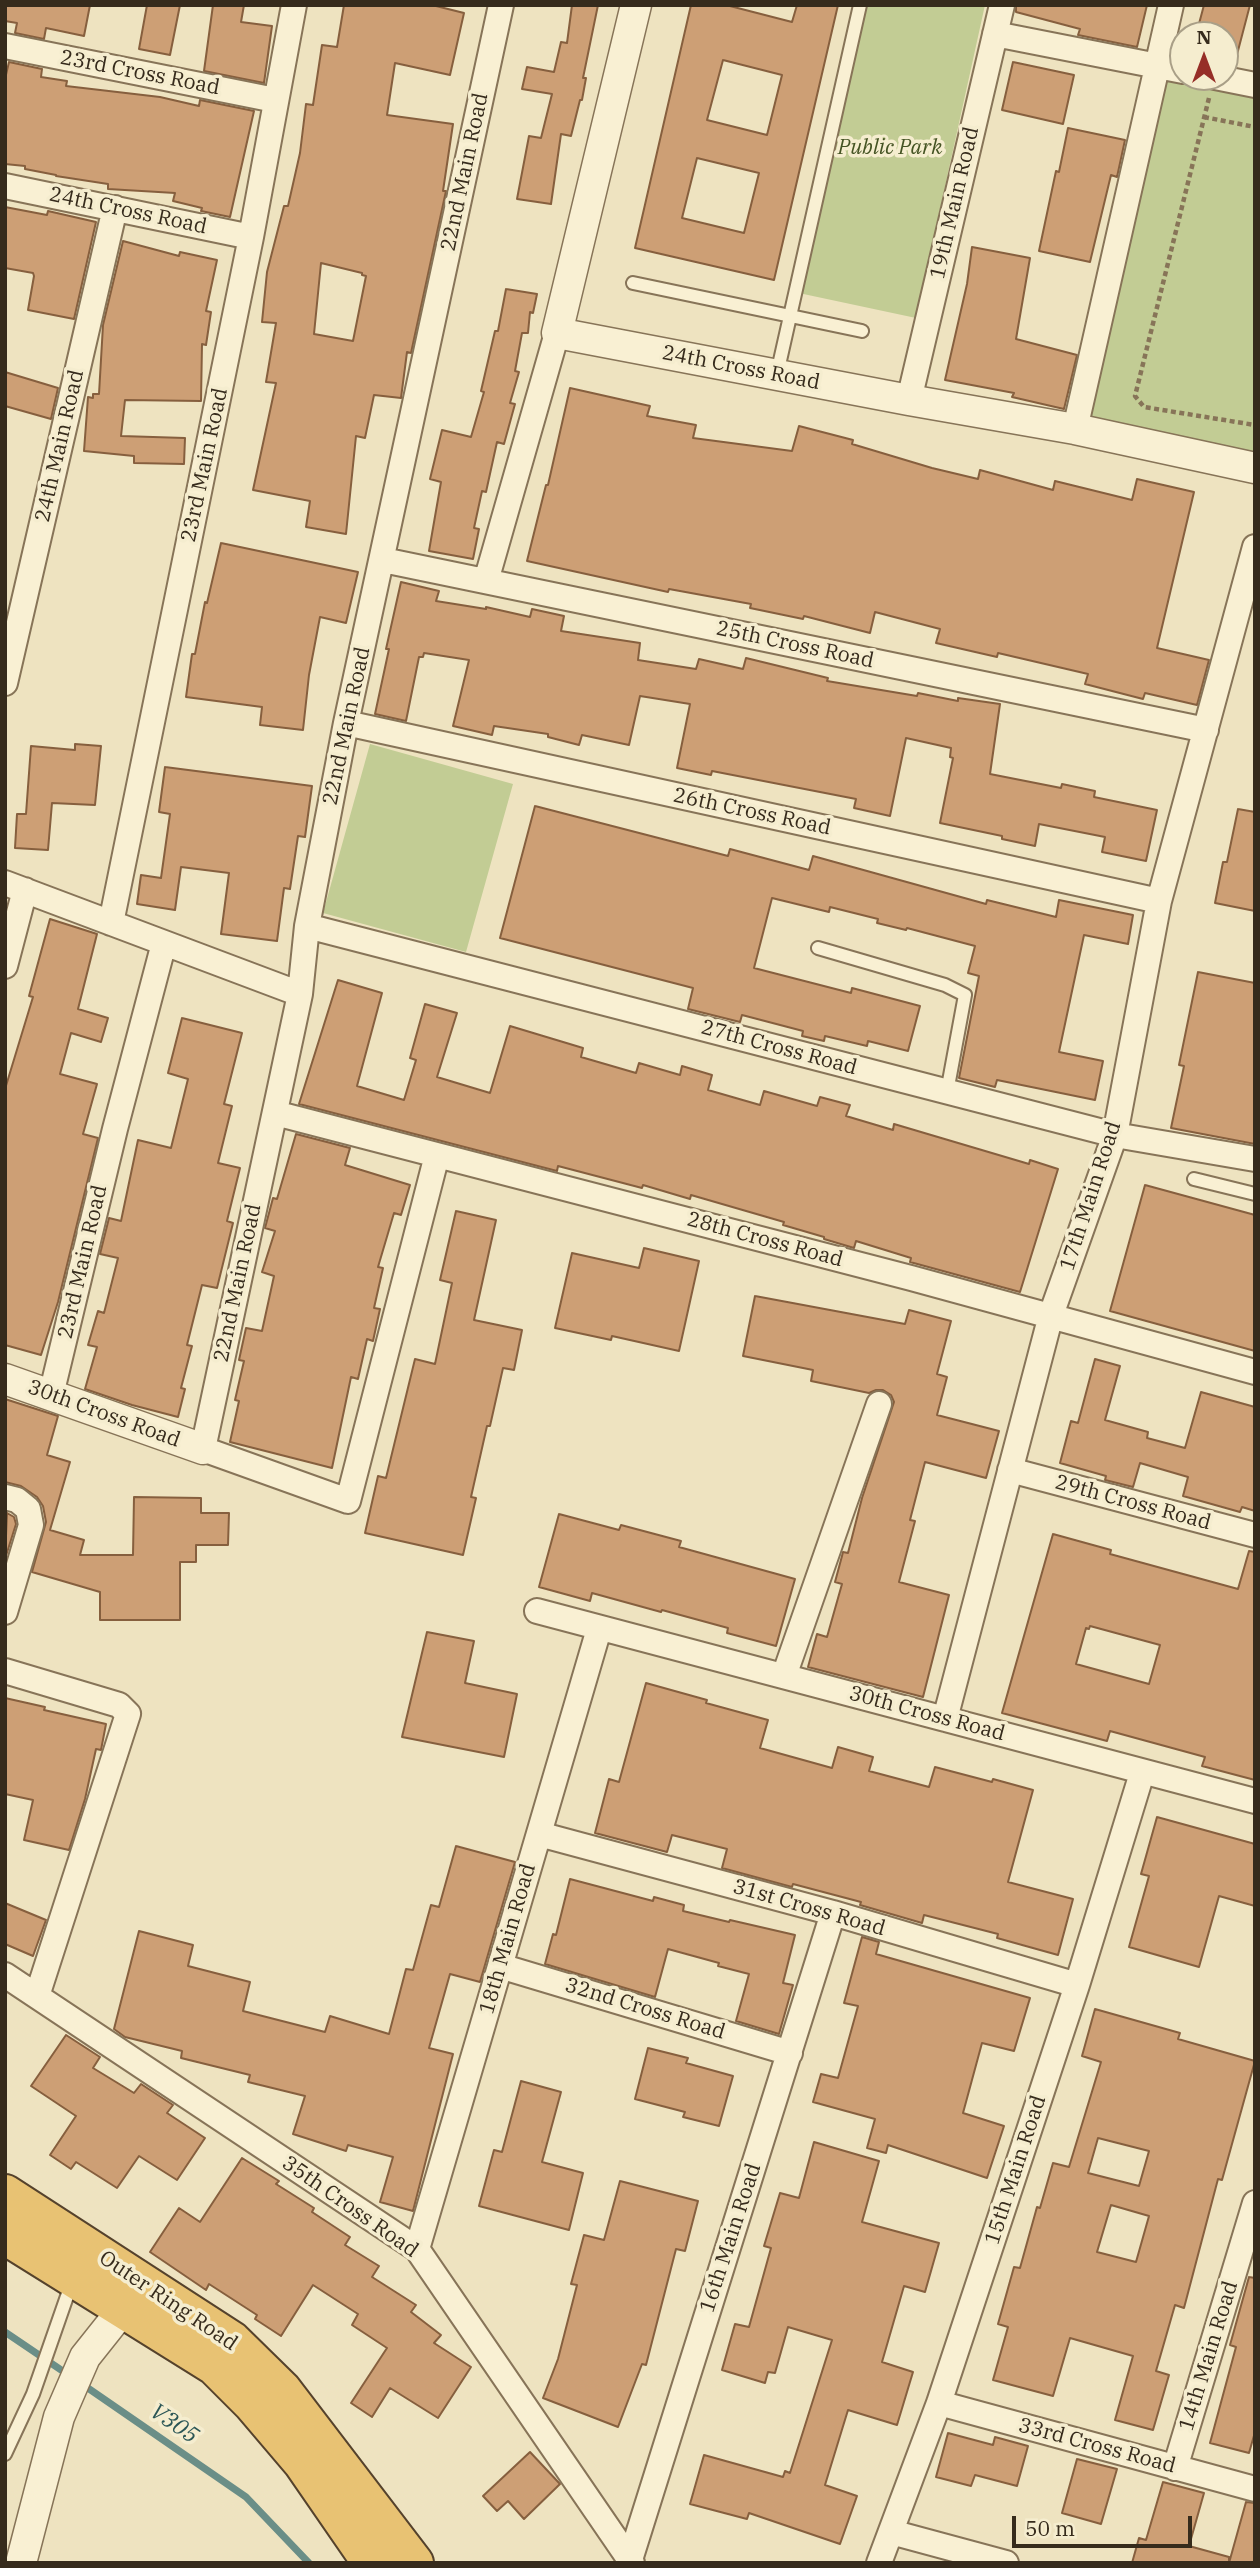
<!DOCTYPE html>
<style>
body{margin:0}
#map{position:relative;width:1260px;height:2568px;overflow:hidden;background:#eee3c0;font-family:"IBM Plex Serif",serif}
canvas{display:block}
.frame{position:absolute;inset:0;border:7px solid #362b1c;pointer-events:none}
.north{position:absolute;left:1169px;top:21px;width:70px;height:70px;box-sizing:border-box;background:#f5edcf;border:2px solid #a99f87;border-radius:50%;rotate:0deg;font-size:19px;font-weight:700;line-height:28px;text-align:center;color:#362b1c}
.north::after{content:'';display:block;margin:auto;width:24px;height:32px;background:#962e27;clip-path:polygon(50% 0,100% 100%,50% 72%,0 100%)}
.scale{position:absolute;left:1012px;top:2516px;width:180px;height:32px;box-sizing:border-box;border:4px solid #362b1c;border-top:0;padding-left:9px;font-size:21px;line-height:24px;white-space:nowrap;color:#362b1c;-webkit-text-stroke:5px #f5edcf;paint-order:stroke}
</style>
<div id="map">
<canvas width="1260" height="2568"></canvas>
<div class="frame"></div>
<div class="north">N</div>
<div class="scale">50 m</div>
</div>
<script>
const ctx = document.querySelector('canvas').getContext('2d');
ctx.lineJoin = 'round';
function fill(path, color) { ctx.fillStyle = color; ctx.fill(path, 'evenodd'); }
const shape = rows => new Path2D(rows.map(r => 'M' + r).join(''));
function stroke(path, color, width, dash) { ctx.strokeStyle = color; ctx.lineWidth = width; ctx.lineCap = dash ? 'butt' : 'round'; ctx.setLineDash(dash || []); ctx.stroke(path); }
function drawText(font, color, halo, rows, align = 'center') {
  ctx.font = font + ' "IBM Plex Serif",serif'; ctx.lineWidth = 7; ctx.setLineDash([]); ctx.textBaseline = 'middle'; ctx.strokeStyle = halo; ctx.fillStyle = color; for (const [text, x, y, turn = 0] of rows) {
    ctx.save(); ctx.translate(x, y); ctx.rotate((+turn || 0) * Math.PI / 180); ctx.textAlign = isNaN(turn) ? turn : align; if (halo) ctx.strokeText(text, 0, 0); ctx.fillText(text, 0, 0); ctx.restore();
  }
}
fill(shape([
 [858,5,985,5,916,318,794,292],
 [1160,67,1183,77,1206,77,1255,87,1255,455,1084,419],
 [370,744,513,784,466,952,323,913]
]), '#c2cc94');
stroke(shape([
 [5,2332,70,2376],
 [82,2384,246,2497,309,2563]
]), '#6a8e87', 7);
const building = shape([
 [5,5,90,5,84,36,46,28,44,39,15,33,17,23,5,21,5,5],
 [147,5,180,5,170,55,139,49,147,5],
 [213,5,244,5,241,22,272,26,264,83,204,71,213,5],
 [344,5,432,5,464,13,450,75,395,63,387,115,453,124,443,191,446,191,411,353,407,352,401,398,374,395,365,438,356,436,346,534,306,527,310,501,253,490,276,383,266,382,276,323,262,322,267,272,284,206,288,206,300,153,306,104,313,105,322,45,337,47,344,5],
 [321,263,362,273,362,275,366,276,353,341,314,334,321,263],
 [572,5,598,5,583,78,586,78,582,100,580,100,571,136,561,134,551,204,517,199,529,136,541,138,552,94,522,89,527,67,554,72,561,42,567,43,572,5],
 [691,5,726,5,792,22,797,5,838,5,774,280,635,248,691,5],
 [723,60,782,75,767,135,707,120,723,60],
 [697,158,759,173,744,233,682,218,697,158],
 [1016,5,1147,5,1137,47,1078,35,1080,29,1016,12,1016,5],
 [1204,5,1250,5,1234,66,1225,64,1225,35,1196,35,1204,5],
 [9,62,42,69,41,77,67,81,66,86,160,97,199,106,200,100,254,111,230,217,201,211,202,208,173,201,175,193,108,189,108,184,56,176,56,175,25,169,25,166,5,164,5,79,9,62],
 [1013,62,1074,75,1063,124,1002,110,1013,62],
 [1068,128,1125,140,1117,177,1111,175,1090,262,1039,251,1056,171,1059,172,1068,128],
 [5,207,47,215,48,211,96,222,74,319,28,310,34,276,33,273,5,268,5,207],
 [123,241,179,256,180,252,217,260,206,311,211,312,206,345,202,344,201,401,125,400,121,436,185,438,184,464,134,463,134,456,84,451,88,397,93,398,93,394,99,394,103,325,123,241],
 [972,247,1030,258,1016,339,1077,355,1064,409,1012,397,1014,393,945,380,967,284,972,247],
 [506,289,537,294,533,313,530,312,528,333,522,333,515,371,519,372,510,403,515,404,504,444,497,442,486,492,482,491,474,528,479,529,473,559,429,551,441,482,430,479,442,430,471,437,484,392,481,391,495,331,498,331,506,289],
 [5,372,58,388,51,419,5,406,5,372],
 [570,388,650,406,647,416,696,425,693,438,792,451,799,426,853,440,852,444,932,468,978,479,980,470,1053,490,1055,481,1132,500,1137,479,1194,492,1157,648,1209,660,1197,705,1145,693,1143,699,1085,684,1088,674,998,653,997,657,936,643,940,629,875,612,870,633,804,616,803,619,750,608,751,604,669,589,668,592,527,561,546,485,548,485,570,388],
 [221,543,358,572,346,623,320,617,309,675,303,730,260,725,262,707,186,697,192,654,195,654,205,602,207,603,221,543],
 [401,582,439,591,436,601,486,609,486,607,530,617,532,609,564,616,561,631,640,643,638,660,696,669,699,659,743,669,746,658,828,678,827,681,917,696,918,693,958,701,958,698,1000,704,990,774,1061,788,1062,784,1095,791,1094,797,1157,810,1146,861,1102,852,1105,837,1039,824,1035,846,1002,839,1002,836,940,823,953,758,950,757,951,748,906,738,890,816,854,808,856,799,712,771,711,775,677,768,690,704,640,696,629,745,582,735,579,745,548,737,548,734,494,726,492,735,453,726,469,660,424,653,423,657,419,657,406,721,375,714,389,649,386,649,401,582],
 [75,744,101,746,95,805,52,803,48,850,15,848,17,814,26,814,31,746,75,750,75,744],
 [165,767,312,786,305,837,298,836,290,889,284,888,277,941,221,934,229,873,181,867,175,910,137,904,141,875,161,878,170,814,159,812,165,767],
 [535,806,728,856,730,849,809,870,813,856,986,904,987,900,1056,917,1059,900,1133,915,1128,944,1084,935,1059,1052,1103,1061,1095,1100,997,1080,995,1087,959,1078,979,976,968,973,975,946,907,928,906,930,877,923,878,919,830,907,829,912,772,898,754,968,851,993,852,988,920,1006,908,1051,868,1041,867,1046,825,1036,824,1041,802,1036,803,1031,742,1015,740,1022,688,1009,693,988,500,938,535,806],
 [1238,809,1255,812,1255,911,1215,903,1223,862,1227,862,1238,809],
 [50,919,97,934,78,1009,108,1018,101,1042,71,1033,60,1074,97,1084,83,1134,98,1138,58,1302,41,1355,5,1345,5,1089,33,997,29,996,50,919],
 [1198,972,1255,983,1255,1144,1171,1128,1184,1066,1179,1065,1198,972],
 [338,980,382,993,357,1086,404,1100,416,1060,410,1058,425,1004,457,1013,437,1077,490,1093,510,1026,583,1048,581,1057,636,1073,639,1063,680,1075,682,1066,712,1075,708,1090,760,1105,764,1091,817,1106,820,1097,850,1105,846,1116,893,1130,894,1124,1029,1164,1030,1160,1058,1169,1020,1292,910,1262,911,1258,856,1241,854,1248,824,1239,824,1237,783,1225,784,1222,691,1195,690,1199,643,1185,642,1188,558,1166,557,1171,299,1104,338,980],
 [182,1018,242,1033,224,1104,232,1106,218,1163,240,1168,227,1221,233,1223,217,1288,202,1285,187,1345,192,1346,181,1388,185,1389,178,1417,132,1405,85,1389,97,1347,88,1345,98,1311,104,1313,118,1258,100,1254,109,1218,121,1221,138,1140,171,1148,188,1079,168,1073,182,1018],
 [296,1134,350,1148,345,1165,410,1185,401,1215,394,1213,378,1267,383,1268,374,1308,380,1309,373,1341,367,1339,358,1379,351,1377,332,1468,230,1442,239,1401,235,1400,244,1361,239,1360,246,1328,262,1331,274,1276,262,1272,275,1231,265,1228,273,1198,277,1199,296,1134],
 [1145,1185,1255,1215,1255,1351,1110,1311,1145,1185],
 [456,1211,496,1220,474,1320,522,1330,514,1370,503,1368,490,1426,487,1426,471,1497,476,1498,463,1555,365,1533,378,1476,386,1478,415,1359,435,1364,452,1283,440,1280,456,1211],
 [644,1248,699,1261,679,1351,612,1336,611,1340,555,1328,572,1253,639,1268,644,1248],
 [755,1296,905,1324,909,1310,951,1321,937,1374,947,1377,937,1415,999,1431,986,1478,925,1462,910,1520,915,1521,899,1582,949,1595,923,1697,808,1667,817,1634,827,1637,842,1584,835,1582,842,1556,843,1552,848,1553,862,1498,894,1402,891,1395,883,1390,876,1390,869,1393,811,1381,813,1370,743,1356,755,1296],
 [1095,1359,1120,1366,1105,1420,1148,1432,1147,1438,1185,1448,1201,1392,1255,1407,1255,1511,1242,1507,1240,1512,1183,1496,1188,1477,1140,1463,1133,1487,1105,1480,1106,1476,1060,1463,1071,1421,1078,1423,1095,1359],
 [5,1399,58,1416,47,1455,70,1462,50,1530,84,1540,80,1555,133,1555,134,1497,201,1498,201,1513,229,1513,228,1545,196,1545,196,1562,180,1562,180,1620,100,1620,100,1592,32,1572,46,1522,43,1506,37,1497,21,1486,5,1482,5,1399],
 [7,1513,14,1517,16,1524,5,1559,7,1513],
 [559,1514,619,1530,621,1525,681,1541,679,1547,795,1579,776,1646,727,1633,728,1628,662,1610,661,1612,592,1593,590,1601,539,1587,559,1514],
 [1053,1534,1111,1550,1110,1554,1238,1589,1249,1551,1255,1552,1255,1780,1202,1766,1205,1757,1110,1731,1107,1741,1002,1713,1053,1534],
 [1090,1626,1160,1645,1149,1684,1076,1664,1086,1628,1089,1629,1090,1626],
 [427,1632,474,1641,465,1683,517,1694,504,1757,402,1737,427,1632],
 [646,1683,707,1700,706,1703,768,1720,760,1748,832,1768,838,1747,873,1757,869,1771,929,1787,935,1767,992,1782,993,1779,1033,1790,1008,1882,1073,1899,1058,1955,997,1938,998,1934,924,1915,922,1923,860,1905,861,1902,793,1884,792,1887,722,1868,727,1849,672,1835,667,1852,595,1833,609,1779,619,1782,646,1683],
 [5,1698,45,1707,44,1710,106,1724,101,1750,96,1749,85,1799,69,1850,24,1840,33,1800,5,1794,5,1698],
 [1157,1817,1255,1844,1255,1906,1219,1896,1199,1967,1129,1947,1149,1876,1141,1874,1157,1817],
 [456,1846,515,1862,480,1982,450,1974,429,2048,453,2054,413,2211,380,2202,393,2157,348,2145,346,2151,293,2134,305,2096,248,2082,250,2075,181,2058,182,2051,125,2037,114,2029,139,1931,193,1945,188,1966,250,1982,243,2011,325,2032,330,2016,389,2034,406,1969,413,1970,431,1905,439,1907,456,1846],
 [570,1879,653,1901,654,1897,684,1905,683,1911,729,1922,730,1920,795,1935,783,1983,793,1985,779,2034,736,2021,749,1974,718,1966,719,1963,668,1949,655,1997,545,1964,553,1934,556,1935,570,1879],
 [5,1903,46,1920,33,1956,5,1944,5,1903],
 [862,1937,879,1942,876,1954,1030,1998,1014,2051,982,2043,963,2113,1004,2126,987,2178,888,2145,886,2153,867,2148,875,2119,813,2102,821,2074,838,2078,858,2006,844,2003,862,1937],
 [1095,2009,1180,2033,1178,2039,1255,2061,1222,2180,1218,2179,1184,2308,1175,2305,1156,2371,1169,2375,1153,2430,1115,2420,1133,2356,1070,2338,1053,2396,993,2380,1008,2327,998,2324,1014,2267,1020,2268,1037,2207,1040,2208,1053,2163,1069,2167,1101,2062,1082,2056,1095,2009],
 [1098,2138,1149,2151,1139,2186,1088,2173,1098,2138],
 [1111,2205,1149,2216,1136,2262,1097,2252,1111,2205],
 [66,2035,100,2057,93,2068,134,2093,141,2084,173,2105,167,2113,205,2138,177,2180,139,2156,117,2188,76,2162,71,2169,50,2155,76,2116,31,2086,66,2035],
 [648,2048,688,2058,686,2063,733,2076,719,2126,683,2117,685,2112,635,2099,648,2048],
 [521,2081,561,2092,542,2162,583,2173,569,2230,479,2206,494,2150,502,2152,521,2081],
 [814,2142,879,2161,862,2222,939,2243,925,2292,904,2286,882,2362,913,2372,897,2425,848,2410,825,2485,857,2496,840,2544,749,2513,747,2519,690,2504,704,2455,783,2477,785,2471,790,2473,832,2340,788,2327,775,2373,768,2372,765,2383,722,2370,735,2324,749,2327,771,2248,764,2246,780,2193,799,2198,814,2142],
 [242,2158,279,2181,276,2184,314,2208,312,2212,350,2237,345,2245,379,2266,372,2277,416,2305,411,2312,441,2335,434,2343,471,2367,438,2418,390,2388,372,2417,351,2403,387,2348,352,2325,358,2314,313,2285,281,2336,255,2319,257,2315,209,2284,206,2290,150,2252,179,2208,200,2222,242,2158],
 [620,2181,698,2201,685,2251,676,2249,646,2365,642,2364,618,2427,543,2398,558,2359,577,2285,571,2284,584,2235,604,2240,620,2181],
 [1249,2277,1255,2278,1255,2432,1249,2453,1210,2443,1236,2347,1230,2345,1249,2277],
 [948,2433,993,2445,995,2437,1028,2446,1017,2486,975,2475,971,2486,936,2477,948,2433],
 [530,2452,560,2484,524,2519,508,2501,497,2511,483,2496,530,2452],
 [1077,2459,1117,2469,1101,2524,1062,2513,1077,2459],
 [1163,2482,1204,2493,1189,2546,1229,2557,1229,2563,1132,2563,1139,2538,1146,2540,1163,2482],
 [1246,2502,1255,2503,1255,2563,1229,2563,1246,2502]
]);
fill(building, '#cd9f75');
stroke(building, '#865f3e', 2);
const service = shape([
 [633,283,862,331],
 [777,374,860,5],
 [818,948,945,985,965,995,947,1092],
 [1194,1179,1255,1194],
 [5,2454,33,2394,72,2282]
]);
const minor = shape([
 [995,34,1183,71],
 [5,46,275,100],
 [1215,77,1255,85],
 [5,186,251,237],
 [909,400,1002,5],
 [1075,429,1171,5],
 [383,560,1206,730],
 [486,581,557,333],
 [5,683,115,208],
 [346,723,1159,901],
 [5,883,300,994],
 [111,923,251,237,294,5],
 [307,926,1115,1135,1255,1159],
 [5,966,25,890],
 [275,1113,911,1278,1255,1372],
 [437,1155,348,1501,203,1449,300,994,307,926,346,723,501,5],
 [51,1395,115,1129,164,943],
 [1010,1470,1255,1535],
 [5,1497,17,1500,28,1509,31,1525,5,1612],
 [537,1611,1255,1801],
 [5,1671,119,1705,128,1714,37,1996],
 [784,1676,879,1404],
 [945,1719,1051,1315,1115,1135,1159,901,1255,547],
 [539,1834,833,1913,1077,1985],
 [500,1966,790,2053],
 [5,1975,417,2249,632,2563],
 [417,2249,599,1629],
 [939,2403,1255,2489],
 [1175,2468,1255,2203],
 [891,2532,1006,2563],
 [629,2563,833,1913],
 [879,2563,939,2403,1077,1985,1142,1773]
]);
const tertiary = shape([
 [636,5,557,333,909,400,1075,429,1255,468],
 [5,1379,203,1449],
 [21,2563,59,2417,85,2357,124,2308]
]);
const trunk = shape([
 [5,2194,232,2341,282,2390,414,2563],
 [5,2235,215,2366,252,2403,303,2463,372,2563]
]);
stroke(service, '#877458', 16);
stroke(minor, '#877458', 28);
stroke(tertiary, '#877458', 33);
stroke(trunk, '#55422c', 42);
stroke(shape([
 [1209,98,1135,396,1144,407,1255,425],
 [1204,117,1255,127]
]), '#877458', 4.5, [5, 3.5]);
stroke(service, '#f9f0d3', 12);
stroke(minor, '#f9f0d3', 24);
stroke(tertiary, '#f9f0d3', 30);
stroke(trunk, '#e8c273', 38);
drawText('21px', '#362b1c', '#f5edcf', [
 ["23rd Cross Road",140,73,11],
 ["22nd Main Road",465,172,-78],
 ["19th Main Road",955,203,-77],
 ["24th Cross Road",128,211,12],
 ["24th Cross Road",741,368,11],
 ["24th Main Road",60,446,-77],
 ["23rd Main Road",205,465,-78],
 ["25th Cross Road",795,645,12],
 ["22nd Main Road",347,726,-78],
 ["26th Cross Road",752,812,12],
 ["27th Cross Road",779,1048,15],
 ["17th Main Road",1091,1196,-72],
 ["28th Cross Road",765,1240,15],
 ["23rd Main Road",83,1262,-77],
 ["22nd Main Road",238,1283,-78],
 ["30th Cross Road",104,1414,20],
 ["29th Cross Road",1133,1503,15],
 ["30th Cross Road",927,1714,15],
 ["31st Cross Road",809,1908,16],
 ["18th Main Road",508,1939,-74],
 ["32nd Cross Road",645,2009,17],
 ["15th Main Road",1016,2170,-72],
 ["35th Cross Road",350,2207,35],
 ["16th Main Road",731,2238,-72],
 ["Outer Ring Road",168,2301,34],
 ["14th Main Road",1209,2356,-73],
 ["33rd Cross Road",1097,2446,15]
]);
drawText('italic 21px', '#445323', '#f5edcf', [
 ["Public Park",890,148]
]);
drawText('italic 23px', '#2b5656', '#f5edcf', [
 ["V305",174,2424,34]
]);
</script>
